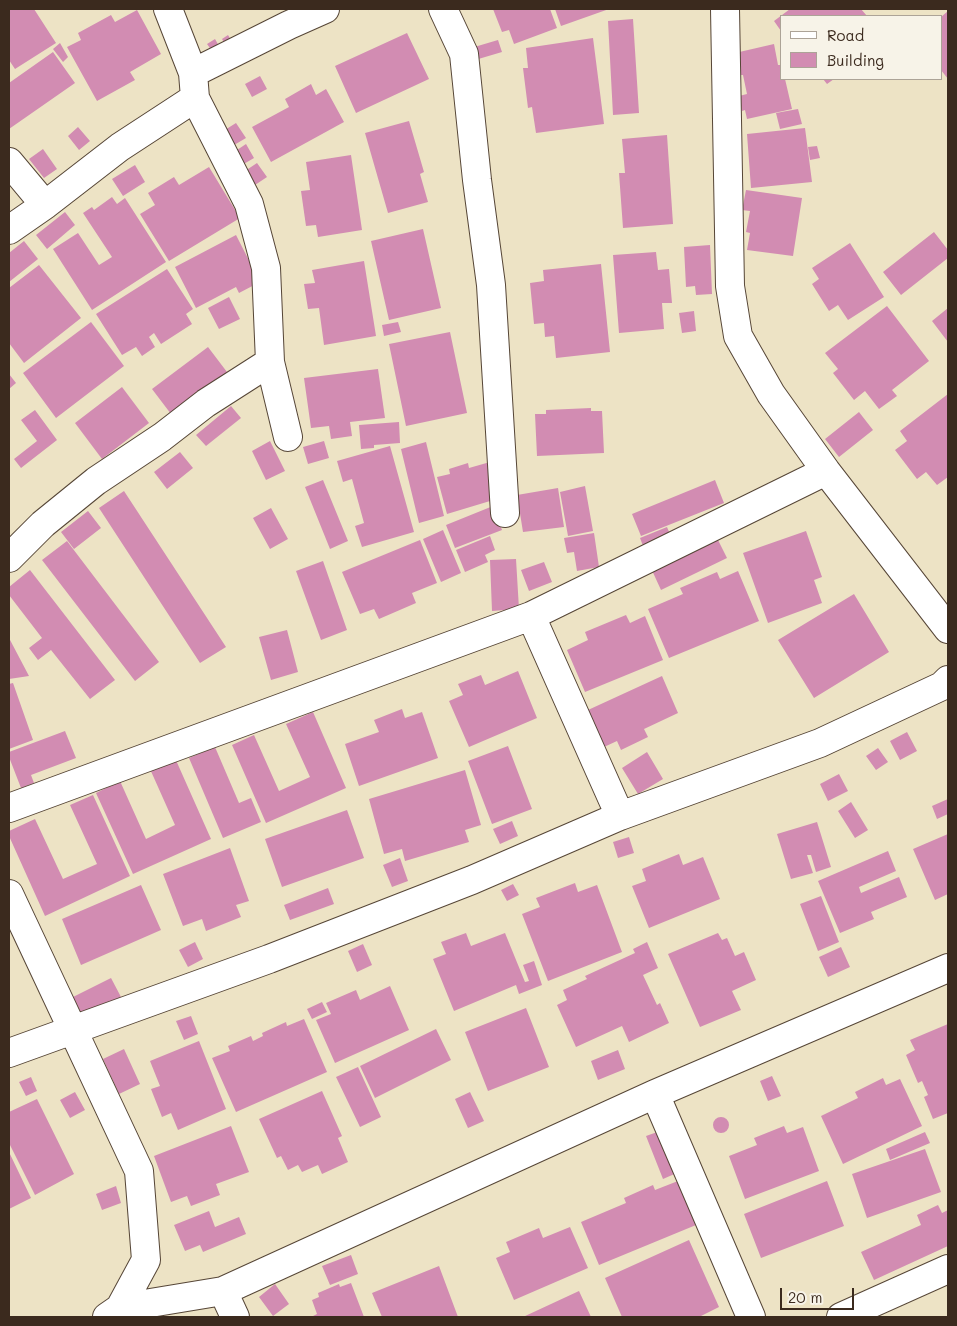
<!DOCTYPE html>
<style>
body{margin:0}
#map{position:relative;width:957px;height:1326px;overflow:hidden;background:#ede3c5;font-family:Mali,sans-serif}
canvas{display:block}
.frame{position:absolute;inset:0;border:10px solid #3b2a1e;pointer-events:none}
.legend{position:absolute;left:780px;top:15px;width:162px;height:65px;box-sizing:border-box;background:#f7f3e8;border:1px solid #aca397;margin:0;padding:6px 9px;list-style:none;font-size:15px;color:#3b2a1e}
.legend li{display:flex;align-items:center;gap:10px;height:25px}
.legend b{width:25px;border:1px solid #aca397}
.scale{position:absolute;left:780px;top:1288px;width:74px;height:22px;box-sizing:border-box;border:2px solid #3b2a1e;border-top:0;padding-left:6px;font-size:15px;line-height:18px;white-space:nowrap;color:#3b2a1e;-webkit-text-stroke:4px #f7f3e8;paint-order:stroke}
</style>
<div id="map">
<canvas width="957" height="1326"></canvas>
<div class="frame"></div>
<ul class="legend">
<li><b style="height:6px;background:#fff"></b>Road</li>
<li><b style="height:14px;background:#d28cb2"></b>Building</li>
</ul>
<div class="scale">20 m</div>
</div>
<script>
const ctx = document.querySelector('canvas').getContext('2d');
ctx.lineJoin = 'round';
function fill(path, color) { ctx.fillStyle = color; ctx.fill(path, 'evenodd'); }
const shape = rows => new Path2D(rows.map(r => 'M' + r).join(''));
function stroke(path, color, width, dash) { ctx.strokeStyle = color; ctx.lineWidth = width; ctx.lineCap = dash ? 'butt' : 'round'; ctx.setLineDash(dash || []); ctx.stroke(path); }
fill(shape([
 [9,9,34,9,56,43,15,69,9,60],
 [493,9,550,9,557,28,514,44,509,30,502,32],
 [555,9,609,9,561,26],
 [790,9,861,9,867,16,781,16,781,31,774,21],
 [137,10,161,54,130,72,135,80,97,101,67,47,81,40,78,33,111,15,115,22],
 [948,11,948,79,941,70,941,17],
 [633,19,639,113,613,115,608,21],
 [407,33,429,79,356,113,335,66],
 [228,35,231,40,225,44,222,39],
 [593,38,604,124,536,133,532,107,528,108,523,68,528,68,526,48],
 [215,39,219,46,212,51,207,44],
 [498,40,502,52,475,60,471,48],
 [60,43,68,57,63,62,53,49],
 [774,44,778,65,781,65,781,79,785,79,792,109,747,119,745,110,742,111,739,96,747,94,743,75,740,75,735,53],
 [53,52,75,83,9,129,9,83],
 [260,76,267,89,252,97,245,84],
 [823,79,834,79,827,84],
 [311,84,316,95,326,89,344,122,271,162,252,127,289,107,285,99],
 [798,109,802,124,780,129,776,113],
 [409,121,424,172,420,174,428,202,388,213,365,133],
 [236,123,246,138,229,148,220,133],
 [78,127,90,141,79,150,68,136],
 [805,128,812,182,751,188,747,134],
 [667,135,673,224,623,228,619,173,625,173,622,139],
 [246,144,254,158,242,165,234,152],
 [817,146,820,158,810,160,808,147],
 [43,149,57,169,44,178,29,159],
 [351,155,362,230,318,237,316,225,306,226,301,191,310,190,306,162],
 [257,163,267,177,252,187,242,173],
 [135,165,145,182,123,196,112,179],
 [209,167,240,218,169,261,140,214,155,205,148,193,174,177,179,185],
 [746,190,802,198,793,256,747,250,750,233,746,232,750,211,742,210],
 [112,197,117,204,125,198,166,262,92,310,53,249,78,233,99,265,112,257,83,213,92,207,94,210],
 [65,212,75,225,47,249,36,235],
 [423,229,441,308,389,320,371,241],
 [934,232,948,250,948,258,901,295,883,272],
 [236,235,260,282,239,293,236,287,196,308,175,267],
 [24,241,38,259,9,282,9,253],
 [850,243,884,297,848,320,838,305,829,311,812,284,819,279,812,268],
 [710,245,712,294,696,295,695,286,686,287,684,247],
 [656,252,658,270,669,269,672,303,662,303,664,329,619,333,613,255],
 [364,261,376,336,324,345,319,308,308,309,304,284,315,283,312,270],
 [601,264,610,352,556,358,554,336,545,337,544,323,534,324,530,283,544,281,543,270],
 [39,265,81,318,24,363,9,343,9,288],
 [167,269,193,309,186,314,192,324,161,344,154,333,149,337,155,347,142,356,136,347,122,355,96,314],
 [229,297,240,319,219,329,208,308],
 [887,306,929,361,892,390,897,396,879,409,865,391,854,400,833,373,838,369,825,353],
 [948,308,948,342,932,321],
 [694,311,696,331,682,333,679,313],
 [91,322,124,366,56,418,23,373],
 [398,322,401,332,384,336,382,325],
 [450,332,467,413,406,426,389,344],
 [208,347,227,372,171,414,152,389],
 [378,369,385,418,350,422,352,436,331,439,329,426,311,428,304,378],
 [9,374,16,383,9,389],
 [122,387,149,423,102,459,75,423],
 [948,394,948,477,937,485,926,472,917,479,895,450,907,441,900,431],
 [231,406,241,418,206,446,196,435],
 [591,408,591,411,602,411,604,453,537,456,535,414,546,414,546,410],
 [35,410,57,440,21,468,14,459,37,441,21,420],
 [859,412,873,430,839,457,825,439],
 [399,422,400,443,374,445,374,448,361,449,359,425],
 [270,441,285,471,266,480,252,451],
 [324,441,329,458,308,464,303,447],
 [426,442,444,516,419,523,401,449],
 [390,446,414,532,362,547,355,526,364,523,352,479,343,482,337,461],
 [180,452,193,468,167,489,154,472],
 [490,462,500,498,447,514,437,477,450,474,449,469,468,463,469,468],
 [323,480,348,541,330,549,305,487],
 [715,480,724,503,641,536,632,514],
 [585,486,593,531,568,536,560,492],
 [558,488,564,527,523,532,517,495],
 [124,491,226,647,200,663,99,508],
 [493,506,502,530,455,548,446,525],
 [271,508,288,539,270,549,253,518],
 [88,511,101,528,74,549,61,532],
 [667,527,672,539,645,551,640,538],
 [443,530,461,573,441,582,423,539],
 [806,531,822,577,814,580,822,603,768,623,743,553],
 [594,533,599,567,577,571,574,552,567,553,564,538],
 [715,534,727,558,661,590,650,566],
 [490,536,495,550,485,555,488,562,465,572,456,550],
 [420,540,437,583,412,593,416,603,379,619,374,609,360,614,342,572],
 [67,541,159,662,135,681,42,560],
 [516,559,519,609,492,611,490,560],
 [323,561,347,630,321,640,296,571],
 [544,562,552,582,529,591,521,570],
 [30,570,115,680,90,699,51,650,38,660,29,648,42,638,9,595,9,587],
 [738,571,759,621,669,658,648,609,683,594,680,588,717,572,720,579],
 [854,594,889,652,814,698,778,640],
 [626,615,630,623,645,616,663,660,585,692,567,650,588,640,585,632],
 [287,630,298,672,271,680,259,637],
 [9,638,29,676,9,679],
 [518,671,537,718,469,747,449,701,463,695,458,684,481,675,485,685],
 [662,676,678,713,644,729,648,737,621,750,617,741,604,747,588,710],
 [13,683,33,740,9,749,9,684],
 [402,709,405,718,422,712,438,758,359,786,345,744,379,732,374,720],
 [313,712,346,788,266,823,232,745,254,735,279,791,310,777,286,724],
 [65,731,76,758,31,775,34,783,21,788,9,757,9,752],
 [907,732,917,751,900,760,890,741],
 [508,746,532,809,492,824,468,761],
 [215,747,239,803,251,798,261,822,223,838,189,758],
 [878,748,888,762,876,770,866,756],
 [647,752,663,779,638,794,622,768],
 [175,758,211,839,133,874,96,793,120,781,146,839,175,825,150,769],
 [465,770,481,825,465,830,469,842,405,861,402,849,384,854,369,799],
 [839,774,848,791,828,801,820,784],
 [93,795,130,876,45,916,9,836,9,831,35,819,63,879,97,864,70,805],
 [948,799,948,814,937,819,932,806],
 [851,802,868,830,855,838,838,811],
 [347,810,364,858,282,887,265,839],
 [512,821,518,836,500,844,493,829],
 [817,822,831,867,816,872,811,855,807,855,813,873,791,879,777,834],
 [948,834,948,894,935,900,913,849],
 [629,837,634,853,618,858,613,842],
 [230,848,249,901,236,905,241,917,206,931,202,919,183,926,163,874],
 [888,851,896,871,859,887,861,893,899,877,907,897,871,912,874,919,840,933,818,881],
 [679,854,683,865,703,857,720,899,649,928,632,886,646,881,642,869],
 [400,858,408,881,392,887,383,865],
 [575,883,578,892,597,885,622,952,548,981,522,914,540,907,536,898],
 [513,884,519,895,507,901,501,890],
 [141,885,161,930,81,965,62,919],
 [328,888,334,904,290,920,284,905],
 [821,896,839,942,818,951,800,904],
 [466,933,471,946,505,933,525,982,529,981,523,965,534,961,542,985,519,994,516,985,454,1011,433,959,446,954,441,942],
 [718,933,722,940,727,938,735,956,744,952,756,980,732,991,741,1010,700,1027,668,954],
 [195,942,203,959,188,967,179,950],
 [647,942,658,968,643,975,657,1005,660,1003,669,1023,629,1042,622,1026,576,1047,557,1005,567,1000,563,990,587,979,585,976,635,953,633,949],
 [363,944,372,965,357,972,348,951],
 [841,947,850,967,828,977,819,957],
 [111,978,121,997,83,1017,73,997],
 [390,986,409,1030,335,1063,316,1020,331,1014,326,1003,356,990,360,1000],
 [322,1002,327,1012,312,1019,307,1009],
 [526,1008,549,1067,488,1091,465,1032],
 [191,1016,198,1034,184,1040,176,1021],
 [304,1019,327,1072,236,1112,212,1058,230,1051,228,1046,251,1036,253,1041,263,1036,262,1033,286,1022,287,1026],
 [948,1024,948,1113,933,1119,924,1097,928,1095,922,1081,918,1083,906,1055,915,1050,910,1040],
 [436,1029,451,1060,375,1098,360,1066],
 [199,1041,226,1109,178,1130,171,1113,162,1117,151,1089,160,1086,150,1061],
 [124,1049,140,1084,119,1094,103,1059],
 [618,1050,625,1069,598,1080,591,1061],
 [358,1067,381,1117,360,1127,336,1077],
 [772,1076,781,1096,768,1101,760,1081],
 [31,1077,37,1091,26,1096,19,1082],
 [883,1078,886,1085,900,1079,922,1126,843,1164,821,1116,858,1098,855,1092],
 [322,1091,342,1136,338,1138,348,1162,322,1174,318,1165,302,1172,298,1165,288,1170,281,1156,277,1158,259,1119],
 [75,1092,85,1110,70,1118,60,1100],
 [470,1092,484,1121,468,1128,455,1099],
 [37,1099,74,1174,35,1195,9,1143,9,1112],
 '713 1125a8 8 0 1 1 16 0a8 8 0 1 1-16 0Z',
 [231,1126,249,1172,216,1184,220,1195,191,1206,187,1196,171,1202,154,1156],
 [784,1126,787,1133,803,1127,819,1171,745,1199,729,1156,757,1145,754,1138],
 [663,1130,679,1172,663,1179,646,1136],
 [925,1132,930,1143,890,1160,886,1149],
 [925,1149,941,1192,867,1218,852,1174],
 [9,1152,31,1198,9,1209],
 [678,1181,696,1225,599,1265,581,1222,626,1203,624,1198,653,1185,655,1190],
 [827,1181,844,1226,761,1258,744,1214],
 [116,1186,121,1203,102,1210,96,1194],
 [938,1205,942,1213,948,1210,948,1246,874,1280,861,1252,921,1225,917,1215],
 [209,1211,215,1227,239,1217,246,1234,203,1252,200,1245,185,1251,174,1225],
 [570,1227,588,1268,514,1300,496,1258,510,1252,506,1242,539,1228,543,1238],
 [689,1240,719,1307,699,1317,622,1317,605,1278],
 [351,1255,358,1274,330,1285,322,1266],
 [439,1266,458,1317,382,1317,372,1293],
 [351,1283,364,1317,311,1317,317,1314,312,1300,319,1297,318,1293,339,1284,340,1287],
 [275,1284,289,1304,273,1316,259,1297],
 [579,1291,591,1317,523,1317]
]), '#d28cb2');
const minor = shape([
 [168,9,193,73],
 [443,9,464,54,477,180,491,285,505,513],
 [725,9,730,286,738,336,771,394,826,471,948,629],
 [195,98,249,204,266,268,270,362,288,437],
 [9,162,45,205],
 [9,230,45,205,120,147,195,98,193,73,289,25,325,9],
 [9,558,43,524,96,481,162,437,206,403,270,362],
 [531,616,620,816],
 [9,808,531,616,826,471],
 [9,894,139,1171,146,1260,120,1308],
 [9,1053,269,959,472,880,620,816,820,743,942,686,948,680],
 [655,1094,751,1317],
 [223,1291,235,1317],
 [107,1317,120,1308,223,1291,655,1094,948,968],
 [841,1317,948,1269]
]);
stroke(minor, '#564637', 30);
stroke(minor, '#fff', 28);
</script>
